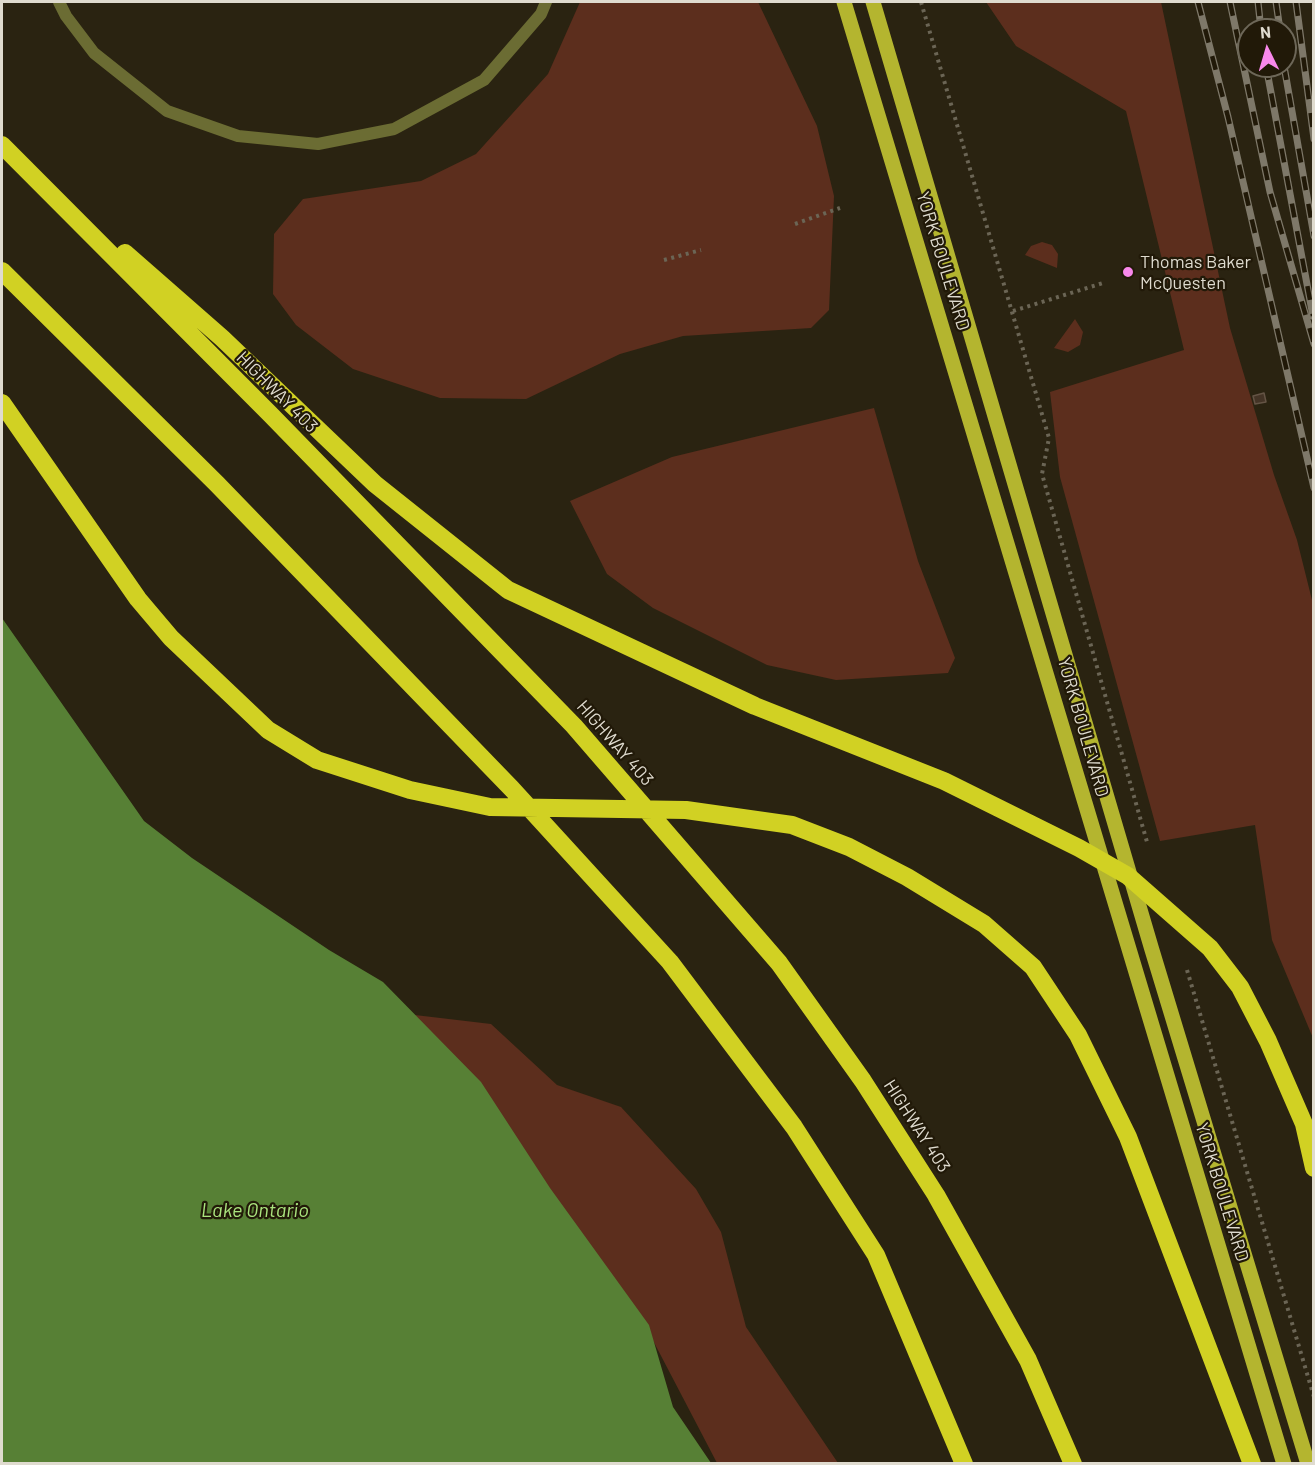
<!DOCTYPE html>
<style>
body{margin:0}
#map{position:relative;width:1315px;height:1465px;overflow:hidden;background:#2a2311;font-family:Barlow,sans-serif}
canvas{display:block}
.frame{position:absolute;inset:0;border:3px solid #dfdbcf;pointer-events:none}
.north{position:absolute;left:1237px;top:18px;width:60px;height:60px;box-sizing:border-box;background:#211908;border:2px solid #6d6758;border-radius:50%;rotate:355deg;font-size:16px;font-weight:700;line-height:24px;text-align:center;color:#dfdbcf}
.north::after{content:'';display:block;margin:auto;width:21px;height:27px;background:#f888eb;clip-path:polygon(50% 0,100% 100%,50% 72%,0 100%)}
</style>
<div id="map">
<canvas width="1315" height="1465"></canvas>
<div class="frame"></div>
<div class="north">N</div>
</div>
<script>
const ctx = document.querySelector('canvas').getContext('2d');
ctx.lineJoin = 'round';
function fill(path, color) { ctx.fillStyle = color; ctx.fill(path, 'evenodd'); }
const shape = rows => new Path2D(rows.map(r => 'M' + r).join(''));
function stroke(path, color, width, dash) { ctx.strokeStyle = color; ctx.lineWidth = width; ctx.lineCap = dash ? 'butt' : 'round'; ctx.setLineDash(dash || []); ctx.stroke(path); }
function drawText(font, color, halo, rows, align = 'center') {
  ctx.font = font + ' Barlow,sans-serif'; ctx.lineWidth = 4.5; ctx.setLineDash([]); ctx.textBaseline = 'middle'; ctx.strokeStyle = halo; ctx.fillStyle = color; for (const [text, x, y, turn = 0] of rows) {
    ctx.save(); ctx.translate(x, y); ctx.rotate((+turn || 0) * Math.PI / 180); ctx.textAlign = isNaN(turn) ? turn : align; if (halo) ctx.strokeText(text, 0, 0); ctx.fillText(text, 0, 0); ctx.restore();
  }
}
fill(shape([
 [580,2,758,2,817,126,834,196,829,310,811,328,683,336,620,354,526,399,440,398,353,369,296,325,273,294,274,234,303,199,421,181,476,154,548,74],
 [986,2,1161,2,1230,328,1274,475,1297,540,1313,604,1313,1038,1272,940,1255,825,1160,841,1060,477,1050,392,1184,350,1126,111,1016,46],
 [1042,242,1052,245,1058,254,1057,268,1025,255,1031,246],
 [1075,319,1083,332,1080,345,1068,352,1054,348],
 [874,408,918,561,955,658,948,673,836,680,767,665,653,608,607,574,570,501,672,457],
 [398,1013,491,1024,557,1085,621,1107,696,1189,721,1232,746,1327,838,1463,717,1463,647,1329]
]), '#5c2e1d');
fill(shape([
 [2,618,144,821,192,858,329,950,383,982,481,1082,550,1188,649,1325,673,1407,711,1463,2,1463]
]), '#578035');
const building = shape([
 [1264,393,1266,402,1255,404,1253,396,1264,393]
]);
fill(building, '#443426');
stroke(building, '#645445', 1.5);
stroke(shape([
 [921,2,1049,438,1042,474,1147,842],
 [795,224,840,208],
 [664,260,701,250],
 [1013,311,1103,283],
 [1187,970,1314,1397]
]), '#6b6555', 4, [3, 4.5]);
stroke(shape([
 [59,2,66,16,94,53,167,111,238,136,318,144,394,129,484,80,541,14,546,2]
]), '#6b6c33', 12);
stroke(shape([
 [844,2,1284,1464],
 [873,2,1152,950,1308,1464]
]), '#b4b52f', 15);
stroke(shape([
 [2,145,270,414,574,726,779,963,863,1081,936,1195,1028,1360,1073,1464],
 [125,253,222,338,375,484,508,590,755,706,944,781,1079,848,1128,876,1210,948,1240,987,1268,1041,1304,1124,1314,1168],
 [2,271,217,484,512,789,670,962,794,1127,876,1255,964,1464],
 [2,403,138,599,171,638,268,730,317,760,410,790,490,807,686,810,792,825,849,847,907,877,984,924,1033,967,1078,1035,1128,1137,1252,1464]
]), '#d1d123', 18);
const rail = shape([
 [1198,2,1228,117,1314,488],
 [1230,2,1270,192,1314,344],
 [1258,2,1261,30],
 [1276,2,1280,30],
 [1296,2,1314,139],
 [1266,66,1313,316],
 [1284,66,1314,236]
]);
stroke(rail, '#7e7869', 7);
stroke(rail, '#211908', 4.5, [14]);
for (const [x, y, r, color] of [
 [1128,272,6,"#f888eb"]
]) { const dot = new Path2D(); dot.arc(x, y, r, 0, 2 * Math.PI); ctx.fillStyle = color; ctx.fill(dot); stroke(dot, '#211908', 2); }
drawText('18px', '#dfdbcf', '#211908', [
 ["YORK BOULEVARD",943,261,73],
 ["HIGHWAY 403",277,392,45],
 ["YORK BOULEVARD",1083,727,74],
 ["HIGHWAY 403",615,743,49],
 ["HIGHWAY 403",917,1126,57],
 ["YORK BOULEVARD",1222,1192,73]
]);
drawText('18px', '#dfdbcf', '#211908', [
 ["Thomas Baker",1140,262],
 ["McQuesten",1140,283]
], 'left');
drawText('italic 20px', '#aae37e', '#211908', [
 ["Lake Ontario",255,1210]
]);
</script>
